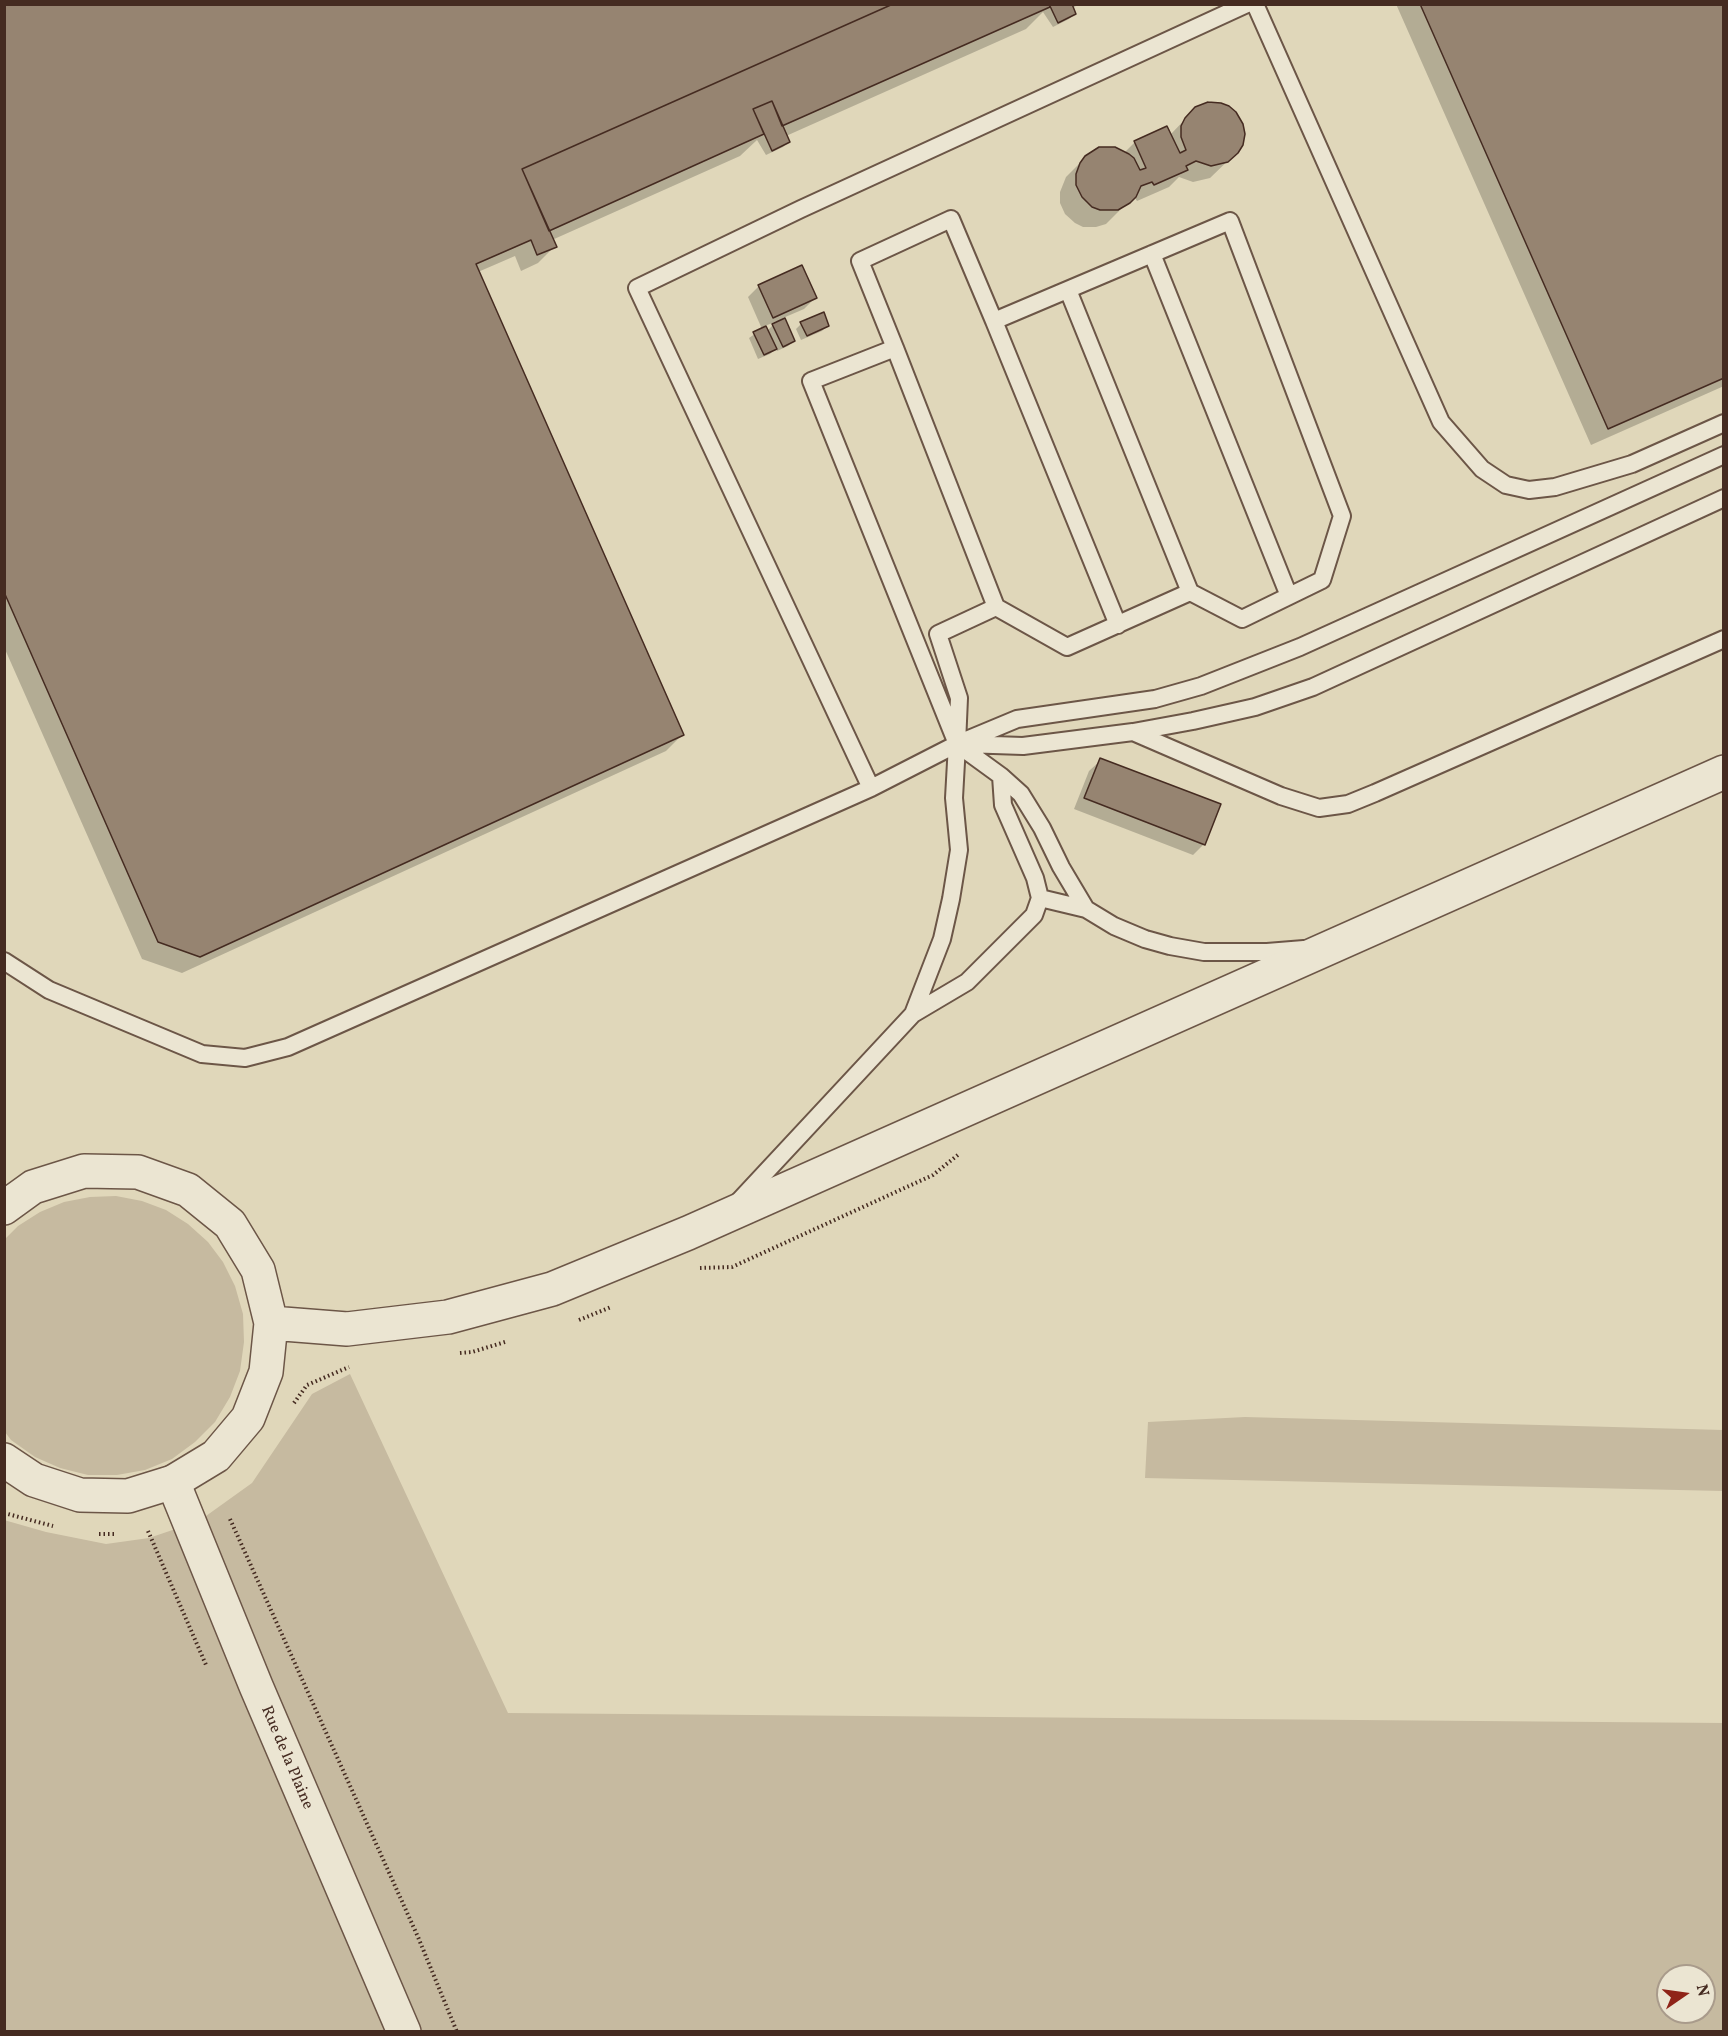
<!DOCTYPE html>
<style>
body{margin:0}
#map{position:relative;width:1728px;height:2036px;overflow:hidden;background:#e0d7ba;font-family:Vollkorn,serif}
canvas{display:block}
.frame{position:absolute;inset:0;border:6px solid #452b21;pointer-events:none}
.north{position:absolute;left:1656px;top:1964px;width:60px;height:60px;box-sizing:border-box;background:#ebe5d2;border:2px solid #a99b8b;border-radius:50%;rotate:77deg;font-size:16px;font-weight:700;line-height:24px;text-align:center;color:#452b21}
.north::after{content:'';display:block;margin:auto;width:21px;height:27px;background:#8f2418;clip-path:polygon(50% 0,100% 100%,50% 72%,0 100%)}
</style>
<div id="map">
<canvas width="1728" height="2036"></canvas>
<div class="frame"></div>
<div class="north">N</div>
</div>
<script>
const ctx = document.querySelector('canvas').getContext('2d');
ctx.lineJoin = 'round';
function fill(path, color) { ctx.fillStyle = color; ctx.fill(path, 'evenodd'); }
const shape = rows => new Path2D(rows.map(r => 'M' + r).join(''));
function stroke(path, color, width, dash) { ctx.strokeStyle = color; ctx.lineWidth = width; ctx.lineCap = dash ? 'butt' : 'round'; ctx.setLineDash(dash || []); ctx.stroke(path); }
function drawText(font, color, halo, rows, align = 'center') {
  ctx.font = font + ' Vollkorn,serif'; ctx.lineWidth = 6; ctx.setLineDash([]); ctx.textBaseline = 'middle'; ctx.strokeStyle = halo; ctx.fillStyle = color; for (const [text, x, y, turn = 0] of rows) {
    ctx.save(); ctx.translate(x, y); ctx.rotate((+turn || 0) * Math.PI / 180); ctx.textAlign = isNaN(turn) ? turn : align; if (halo) ctx.strokeText(text, 0, 0); ctx.fillText(text, 0, 0); ctx.restore();
  }
}
fill(shape([
 [116,1196,142,1201,166,1210,188,1224,208,1242,223,1262,235,1286,243,1314,244,1342,240,1371,230,1397,215,1422,195,1442,172,1459,145,1470,117,1475,88,1475,60,1468,35,1457,11,1440,5,1432,5,1239,18,1226,40,1212,64,1202,90,1197],
 [350,1374,508,1713,1723,1723,1723,2031,5,2031,4,1520,46,1532,106,1544,149,1538,199,1521,252,1483,312,1394],
 [1668,1976,1704,1976,1704,2012,1668,2012],
 [1245,1417,1723,1430,1723,1491,1145,1478,1148,1422]
]), '#c6baa0');
fill(shape([
 [4,4,1080,4,1072,8,1074,14,1069,19,1053,27,1043,12,1026,29,786,136,788,142,783,147,766,155,757,140,740,156,552,240,555,246,538,263,521,271,515,256,478,272,683,734,666,751,182,973,142,959,4,647],
 [1396,4,1724,4,1724,386,1591,445],
 [1196,108,1237,152,1210,178,1193,182,1179,177,1169,187,1137,201,1135,198,1131,199,1106,224,1096,227,1083,227,1075,223,1065,214,1060,203,1060,192,1066,177,1083,160,1124,153,1135,142,1170,135],
 [759,286,815,298,804,309,783,318,793,341,788,346,777,351,776,348,770,354,758,359,749,338,762,329,748,297],
 [777,321,767,331,765,326],
 [801,324,827,326,822,331,801,340,796,329],
 [1101,760,1204,844,1193,855,1074,809,1089,771]
]), '#0003');
const building = shape([
 [4,4,893,4,522,169,557,247,537,255,531,240,476,264,684,735,200,957,158,942,4,592,4,4],
 [893,4,1049,4,1050,7,782,126,772,101,753,109,764,134,549,231,522,169,893,4],
 [1049,4,1072,4,1076,14,1058,23,1049,4],
 [1420,4,1724,4,1724,378,1608,429,1420,4],
 [772,101,790,142,772,151,753,109,772,101],
 [1208,102,1221,103,1229,106,1236,112,1243,124,1245,134,1243,145,1238,153,1228,162,1211,166,1196,161,1186,166,1188,170,1154,185,1152,182,1141,186,1136,197,1130,203,1118,210,1100,210,1092,207,1082,197,1076,185,1076,174,1080,163,1085,156,1099,147,1115,147,1129,154,1134,158,1140,170,1146,168,1134,141,1167,126,1180,153,1186,150,1181,137,1181,126,1185,118,1195,107,1208,102],
 [802,265,817,298,773,318,758,285,802,265],
 [824,312,829,326,807,336,800,322,824,312],
 [785,318,795,341,783,347,772,324,785,318],
 [766,326,777,349,764,355,753,332,766,326],
 [1100,758,1221,804,1205,845,1084,798,1100,758]
]);
fill(building, '#968471');
stroke(building, '#452b21', 1.5);
const service = shape([
 [1255,4,1441,422,1482,469,1506,485,1529,490,1555,487,1632,464,1724,423],
 [1152,254,1289,596],
 [1068,290,1190,592],
 [994,321,1118,625],
 [895,348,996,607],
 [1133,732,1281,796,1319,808,1348,804,1375,793,1724,639],
 [964,744,1023,746,1133,732,1193,721,1255,707,1313,687,1724,498],
 [871,788,637,288,801,209,1247,4],
 [1040,898,1086,909,1114,926,1145,939,1170,946,1204,952,1267,952,1304,949],
 [4,961,49,990,202,1054,245,1058,288,1047,871,788,957,744,1017,719,1155,699,1201,686,1300,647,1724,455],
 [913,1014,967,982,1034,915,1040,898,1035,878,1003,805,1001,776],
 [737,1203,913,1014,942,939,951,899,959,850,954,798,957,744,959,698,938,634,996,607,1067,647,1190,592,1242,619,1322,580,1342,516,1230,221,994,321,951,219,860,261,895,348,811,381,957,744,1001,776,1021,794,1042,828,1061,867,1086,909]
]);
const minor = shape([
 [173,1482,256,1686,404,2032]
]);
const tertiary = shape([
 [4,1208,33,1187,84,1171,138,1172,188,1190,230,1224,258,1270,271,1323,266,1372,248,1418,216,1456,173,1482,128,1496,80,1495,34,1480,4,1460],
 [271,1323,347,1329,448,1317,552,1289,688,1233,1724,772]
]);
stroke(service, '#6c5647', 20);
stroke(minor, '#6c5647', 36);
stroke(tertiary, '#6c5647', 36);
stroke(shape([
 [700,1268,732,1267,933,1175,959,1154],
 [579,1320,611,1307],
 [460,1353,472,1352,505,1342],
 [294,1403,307,1385,349,1367],
 [4,1513,53,1526],
 [230,1519,418,1937,457,2032],
 [148,1531,206,1665],
 [99,1534,115,1534]
]), '#452b21', 4, [1.5, 3]);
stroke(service, '#ebe5d2', 16);
stroke(minor, '#ebe5d2', 33);
stroke(tertiary, '#ebe5d2', 33);
drawText('16px', '#452b21', '#ebe5d2', [
 ["Rue de la Plaine",286,1758,67]
]);
</script>
